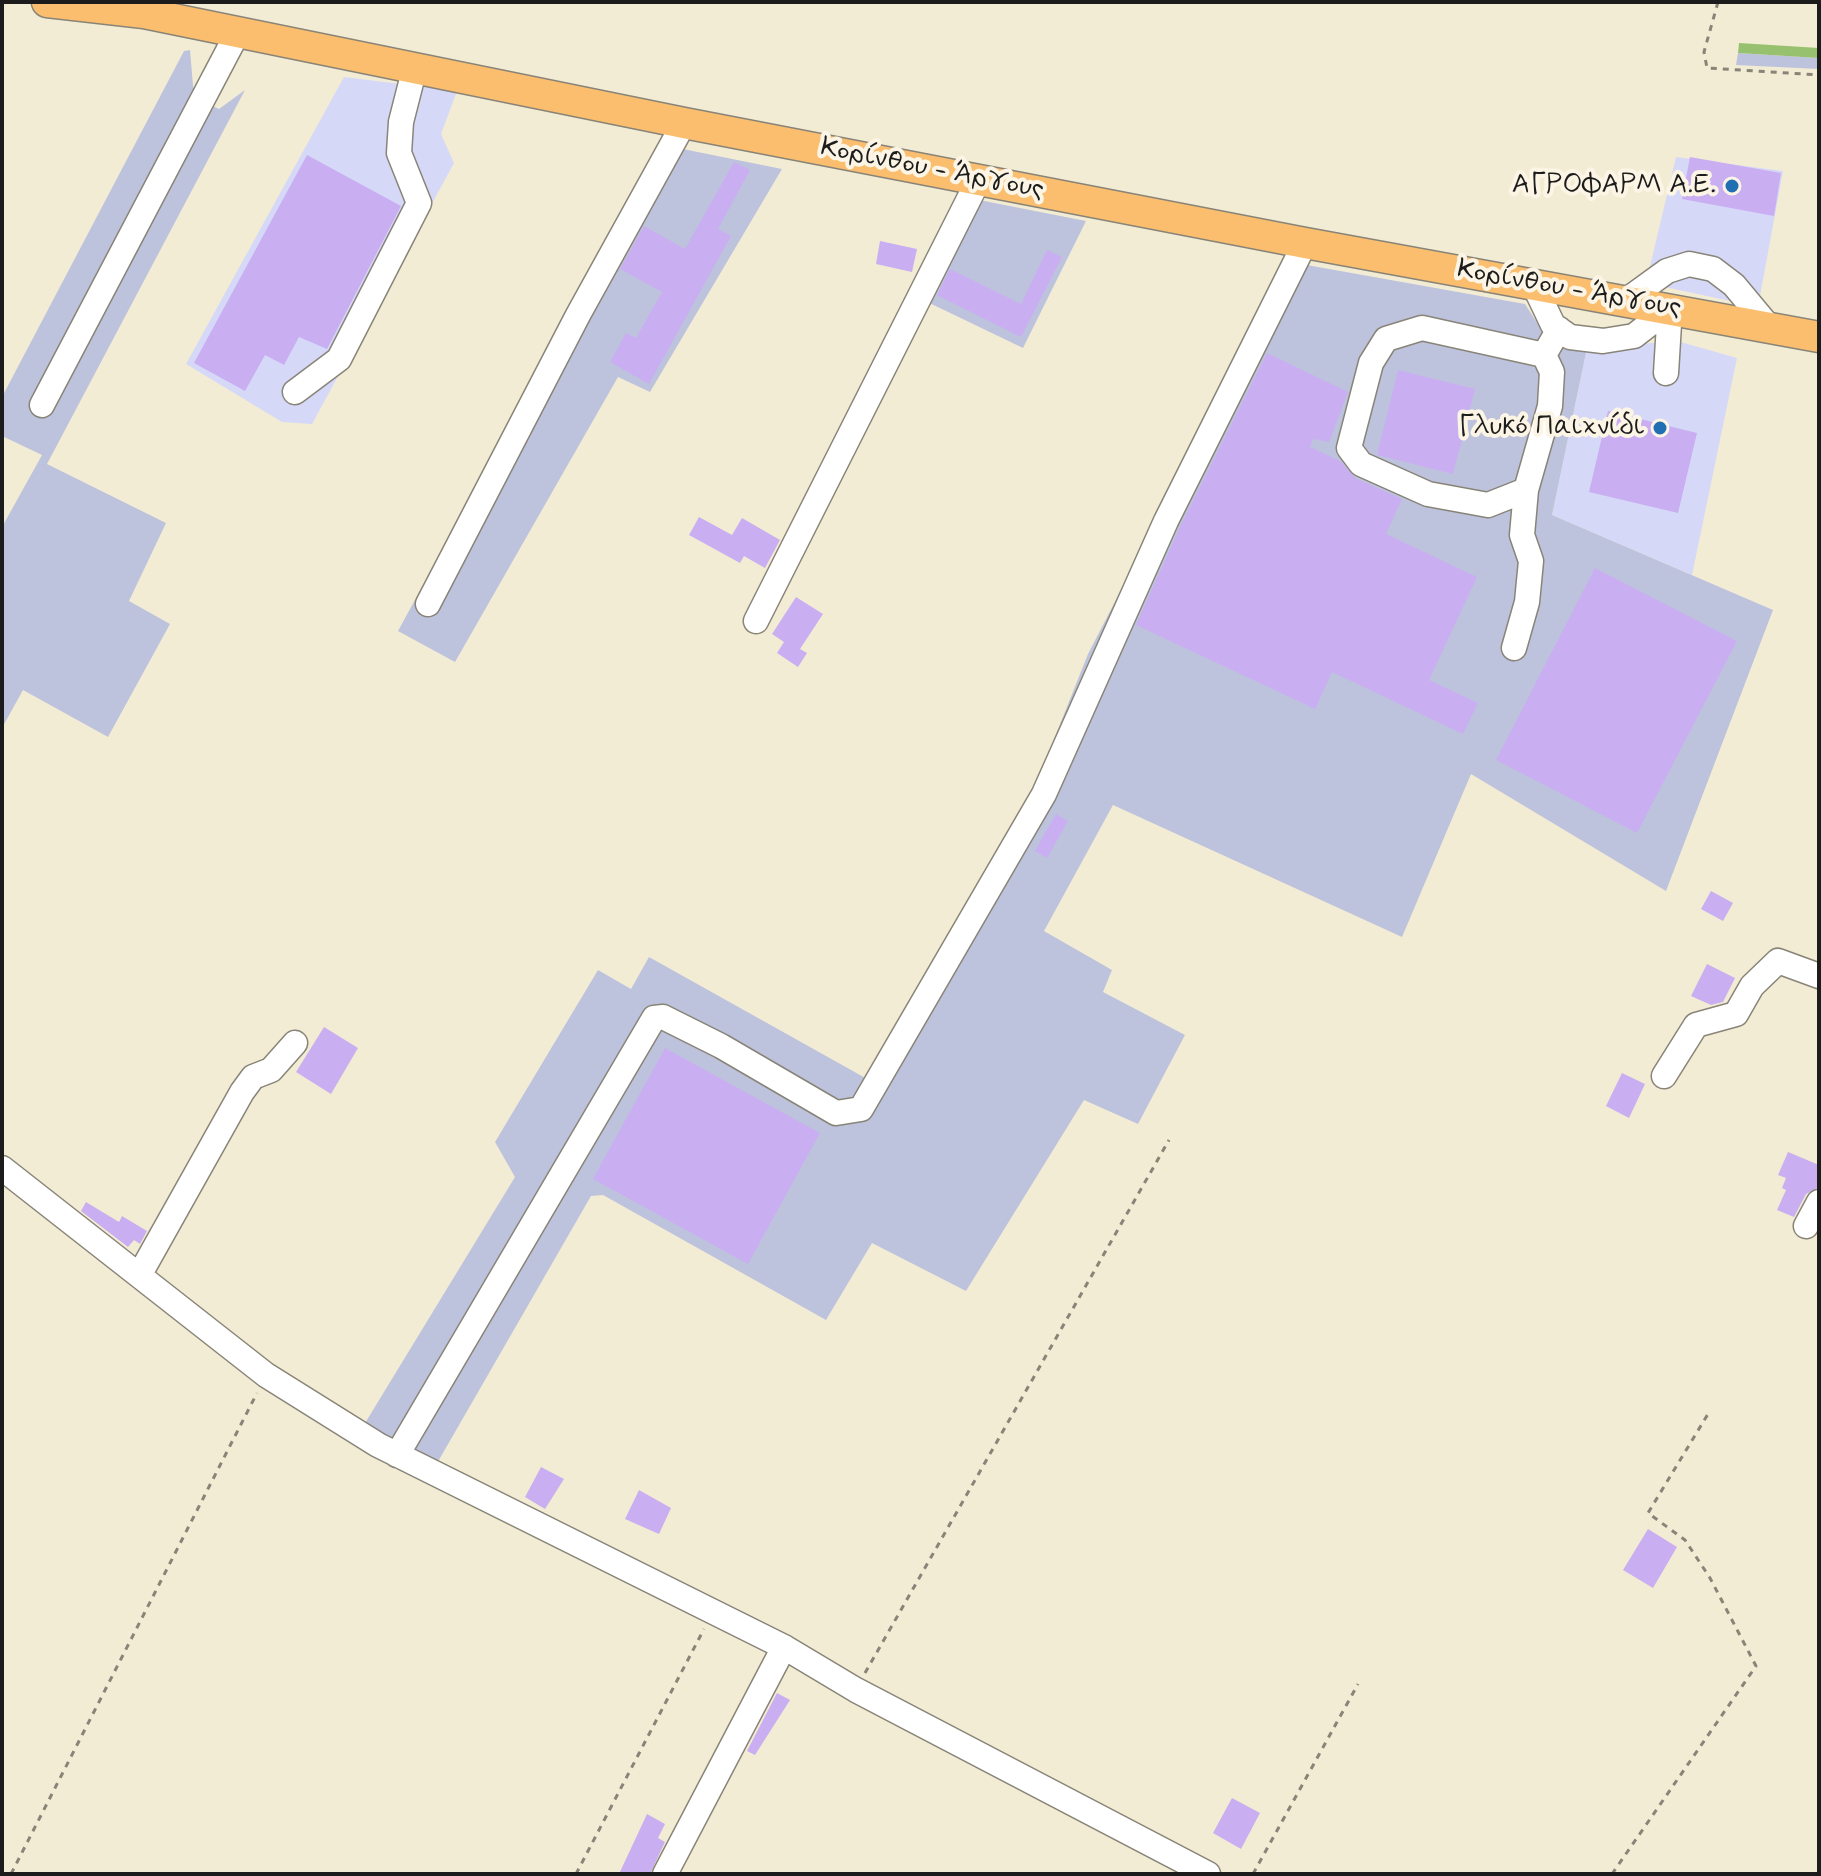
<!DOCTYPE html>
<meta charset="utf-8">
<style>
body{margin:0}
#map{position:relative;width:1821px;height:1876px;overflow:hidden;background:#f3ecd4;font-family:Mynerve,sans-serif}
canvas{display:block}
.frame{position:absolute;inset:0;border:4px solid #1c1c1c;pointer-events:none}
</style>
<div id="map">
<canvas width="1821" height="1876"></canvas>
<div class="frame"></div>
</div>
<script>
const ctx = document.querySelector('canvas').getContext('2d');
ctx.lineJoin = 'round';
function fill(path, color) { ctx.fillStyle = color; ctx.fill(path, 'evenodd'); }
const shape = rows => new Path2D(rows.map(r => 'M' + r).join(''));
function stroke(path, color, width, dash) { ctx.strokeStyle = color; ctx.lineWidth = width; ctx.lineCap = dash ? 'butt' : 'round'; ctx.setLineDash(dash || []); ctx.stroke(path); }
function drawText(font, color, halo, rows, align = 'center') {
  ctx.font = font + ' Mynerve,sans-serif'; ctx.lineWidth = 8; ctx.setLineDash([]); ctx.textBaseline = 'middle'; ctx.strokeStyle = halo; ctx.fillStyle = color; for (const [text, x, y, turn = 0] of rows) {
    ctx.save(); ctx.translate(x, y); ctx.rotate((+turn || 0) * Math.PI / 180); ctx.textAlign = isNaN(turn) ? turn : align; if (halo) ctx.strokeText(text, 0, 0); ctx.fillText(text, 0, 0); ctx.restore();
  }
}
fill(shape([
 [344,77,457,91,441,134,454,163,312,424,282,422,186,364],
 [1676,157,1783,171,1758,307,1646,283],
 [1677,341,1737,358,1692,575,1552,515,1587,348]
]), '#d6d8f8');
fill(shape([
 [190,50,194,97,219,109,245,90,47,464,166,523,129,601,170,624,108,737,23,690,2,728,2,527,42,455,2,436,2,397,184,51],
 [1738,53,1819,58,1819,69,1736,65],
 [668,146,782,169,650,392,618,377,455,662,398,631,569,317],
 [969,198,1086,221,1023,348,919,298],
 [1290,262,1525,304,1541,329,1565,349,1587,348,1552,515,1773,610,1666,891,1471,774,1402,937,1113,805,1044,931,1112,970,1103,992,1185,1035,1138,1124,1084,1100,966,1291,872,1243,826,1320,603,1195,591,1196,432,1472,359,1433,515,1177,495,1142,598,970,631,989,649,957,869,1080,1033,792,1088,654]
]), '#bec3dd');
fill(shape([
 [1739,43,1819,48,1819,58,1738,53]
]), '#97c16e');
fill(shape([
 [307,155,401,206,327,349,299,337,284,365,265,355,245,391,194,363],
 [1690,157,1781,173,1774,216,1682,199],
 [734,162,750,170,718,229,731,236,649,384,610,362,626,333,636,338,662,292,620,269,644,226,685,249],
 [880,241,917,249,912,272,876,264],
 [1047,250,1062,257,1021,337,937,295,950,269,1021,304],
 [1267,353,1348,392,1329,442,1313,439,1310,447,1340,461,1355,478,1402,499,1386,534,1477,577,1429,680,1478,703,1463,734,1332,672,1315,709,1136,625,1180,527],
 [1398,370,1475,389,1453,474,1377,455],
 [1608,411,1697,433,1678,513,1589,492],
 [699,517,732,535,742,518,780,540,765,568,744,556,740,563,689,535],
 [1595,568,1737,641,1637,833,1496,760],
 [796,597,823,614,800,649,807,653,798,667,777,653,784,642,772,634],
 [1056,814,1068,821,1047,858,1035,851],
 [1711,891,1733,903,1723,921,1701,909],
 [1707,964,1735,978,1723,1002,1711,1005,1691,996],
 [324,1027,358,1048,331,1094,296,1072],
 [665,1048,820,1133,748,1264,593,1179],
 [1622,1073,1645,1084,1629,1118,1606,1106],
 [1788,1152,1819,1165,1819,1187,1806,1194,1794,1217,1777,1210,1786,1190,1782,1188,1786,1178,1778,1175],
 [86,1202,119,1222,122,1216,147,1231,140,1244,134,1240,128,1247,81,1211],
 [541,1467,564,1479,545,1509,525,1497],
 [639,1490,671,1508,659,1534,625,1519],
 [1648,1529,1677,1547,1653,1588,1623,1570],
 [777,1693,790,1700,755,1755,747,1751],
 [1232,1798,1260,1813,1241,1849,1213,1833],
 [647,1814,665,1824,658,1838,665,1842,650,1874,619,1874]
]), '#c9aef2');
const minor = shape([
 [1533,283,1553,325,1570,337,1603,341,1634,336,1670,308],
 [1627,300,1667,271,1689,264,1713,269,1734,285,1769,327],
 [1666,373,1670,308],
 [295,392,339,359,419,203,399,153,401,122,415,67],
 [42,405,238,32],
 [1526,490,1488,505,1428,494,1361,464,1349,448,1371,363,1386,339,1422,328,1544,355],
 [428,604,578,315,684,123],
 [756,621,979,179],
 [1514,648,1527,602,1531,561,1522,535,1526,490,1550,406,1552,372,1544,355,1559,329],
 [1664,1076,1696,1025,1736,1014,1752,986,1778,961,1819,976],
 [2,1168,266,1375,378,1445,784,1647,856,1690,1208,1874],
 [1806,1226,1819,1202],
 [140,1274,242,1092,253,1077,271,1070,295,1043],
 [397,1455,654,1018,663,1017,721,1046,836,1113,861,1109,1044,794,1166,521,1305,243],
 [665,1874,784,1647]
]);
const major = shape([
 [47,2,144,13,684,123,1305,243,1819,337]
]);
stroke(minor, '#888478', 27);
stroke(major, '#888478', 33);
stroke(shape([
 [1718,2,1704,52,1707,68,1819,75],
 [865,1673,1169,1140],
 [11,1874,257,1393],
 [576,1874,704,1629],
 [1253,1874,1358,1684],
 [1612,1874,1756,1666,1710,1578,1685,1540,1648,1513,1708,1414]
]), '#888478', 3, [6, 6]);
stroke(minor, '#fff', 24);
stroke(major, '#fbbe6e', 30);
for (const [x, y, r, color] of [
 [1732,186,8,"#1f6fb2"],
 [1660,428,8,"#1f6fb2"]
]) { const dot = new Path2D(); dot.arc(x, y, r, 0, 2 * Math.PI); ctx.fillStyle = color; ctx.fill(dot); stroke(dot, '#fcf5e5', 3); }
drawText('28px', '#1c1c1c', '#fcf5e5', [
 ["Κορίνθου - Άργους",932,170,11],
 ["Κορίνθου - Άργους",1569,290,10]
]);
drawText('28px', '#1c1c1c', '#fcf5e5', [
 ["ΑΓΡΟΦΑΡΜ Α.Ε.",1716,186],
 ["Γλυκό Παιχνίδι",1644,428]
], 'right');
</script>
